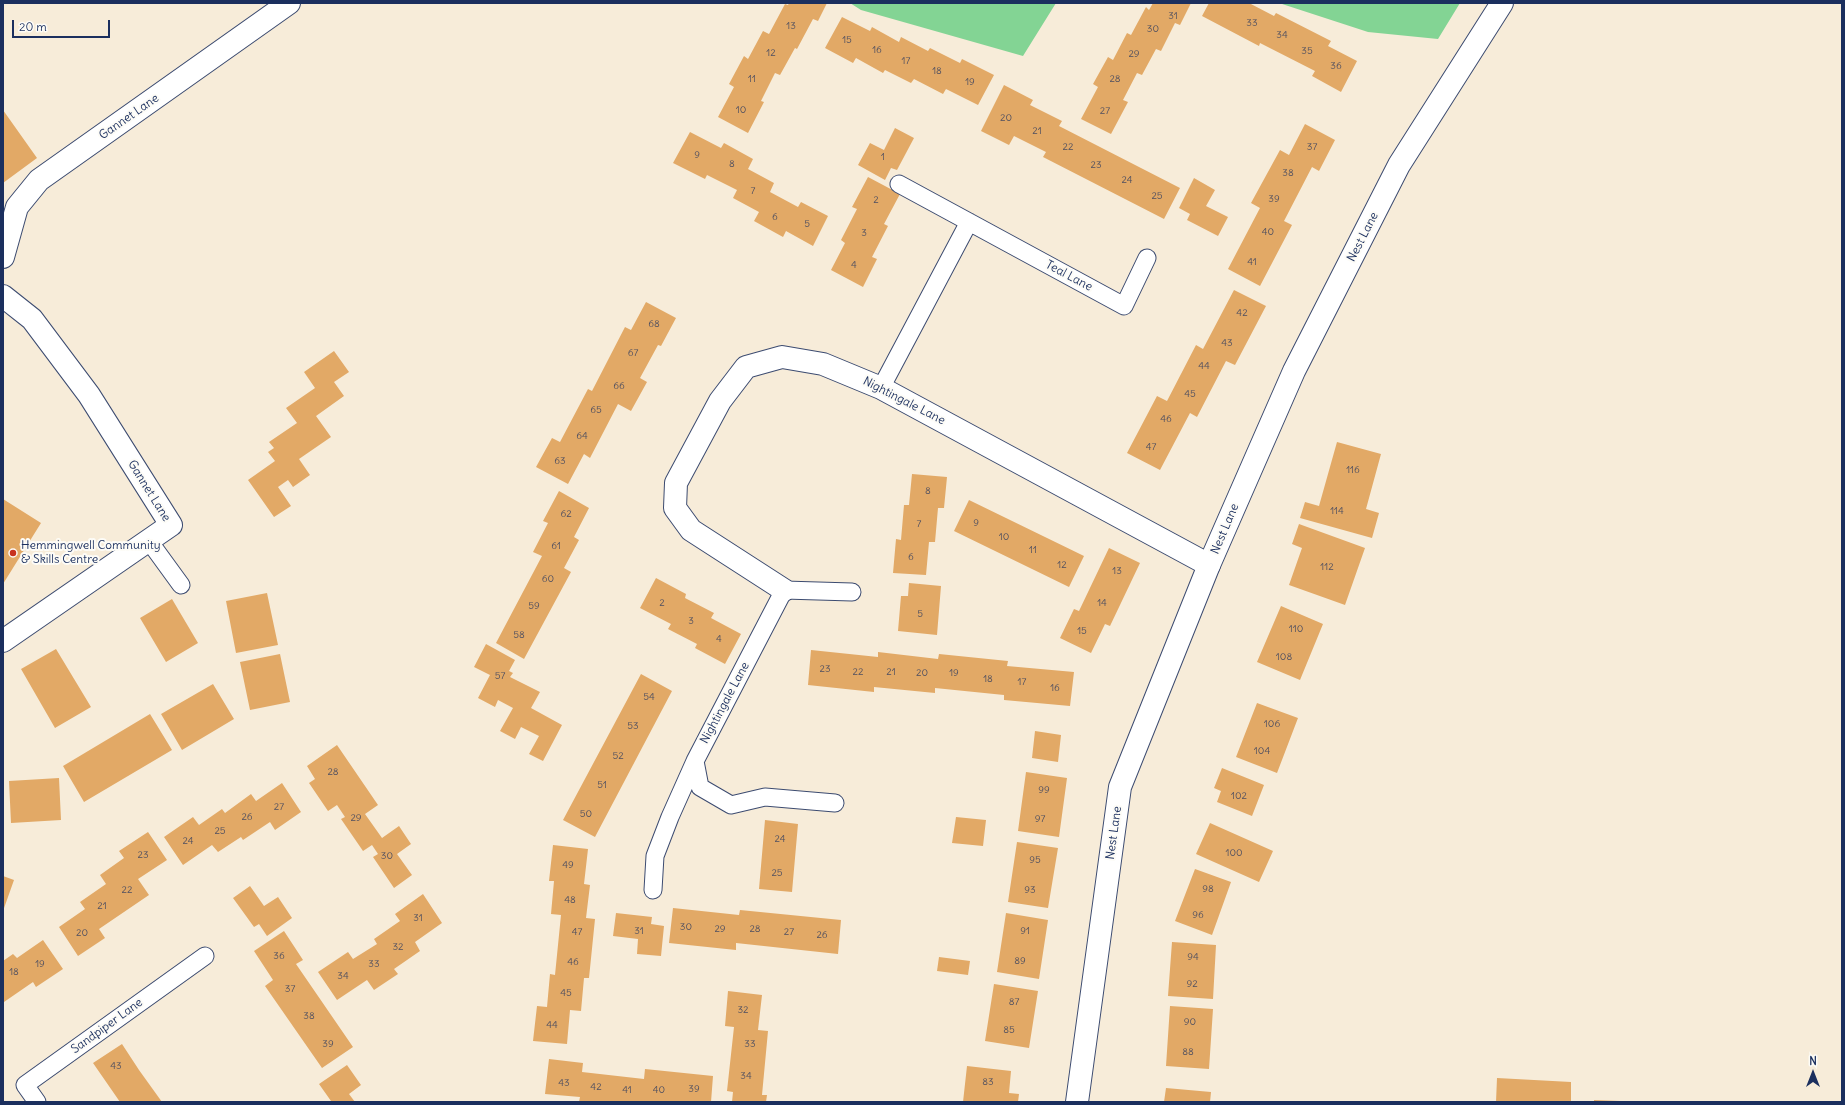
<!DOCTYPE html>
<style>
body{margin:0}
#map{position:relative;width:1845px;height:1105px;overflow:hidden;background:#f7ecd9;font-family:Delius,sans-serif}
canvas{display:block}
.frame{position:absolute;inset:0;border:4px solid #1b2f5e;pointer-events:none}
.north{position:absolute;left:1793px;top:1053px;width:40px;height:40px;-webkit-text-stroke:3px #fdfcf7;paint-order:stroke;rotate:0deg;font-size:11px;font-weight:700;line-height:16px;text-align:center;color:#1b2f5e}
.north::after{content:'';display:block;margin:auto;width:14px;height:18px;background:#1b2f5e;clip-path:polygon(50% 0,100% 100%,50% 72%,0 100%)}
.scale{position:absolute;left:12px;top:20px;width:98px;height:18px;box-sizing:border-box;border:2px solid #1b2f5e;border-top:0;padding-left:5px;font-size:12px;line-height:14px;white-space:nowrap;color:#1b2f5e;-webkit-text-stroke:3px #fdfcf7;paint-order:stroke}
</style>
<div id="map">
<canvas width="1845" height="1105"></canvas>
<div class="frame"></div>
<div class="north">N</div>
<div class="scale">20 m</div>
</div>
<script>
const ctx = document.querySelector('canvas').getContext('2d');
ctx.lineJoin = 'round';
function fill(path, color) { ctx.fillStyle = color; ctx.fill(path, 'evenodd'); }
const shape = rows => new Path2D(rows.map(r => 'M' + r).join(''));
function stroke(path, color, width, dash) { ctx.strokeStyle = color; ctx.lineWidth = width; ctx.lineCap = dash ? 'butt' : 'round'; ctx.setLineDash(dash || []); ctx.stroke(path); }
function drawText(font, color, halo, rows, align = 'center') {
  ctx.font = font + ' Delius,sans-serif'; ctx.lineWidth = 4; ctx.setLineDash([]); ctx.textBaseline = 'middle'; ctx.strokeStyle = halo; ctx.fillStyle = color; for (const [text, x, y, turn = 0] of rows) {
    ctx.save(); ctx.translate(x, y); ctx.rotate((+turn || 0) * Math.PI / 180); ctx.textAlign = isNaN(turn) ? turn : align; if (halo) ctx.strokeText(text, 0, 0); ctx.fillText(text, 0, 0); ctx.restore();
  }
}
fill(shape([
 [850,3,1056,3,1023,56,861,10],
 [1279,3,1460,3,1438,39,1368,32]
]), '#83d494');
fill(shape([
 [789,3,827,3,818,21,813,19,797,49,795,48,780,75,775,73,761,101,764,102,748,133,718,117,734,87,729,84,744,56,748,59,763,31,769,34,785,4,788,5],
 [1153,3,1191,3,1180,25,1175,23,1161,51,1156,49,1142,75,1137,73,1123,100,1128,102,1111,134,1081,119,1098,87,1093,84,1108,57,1113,60,1127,33,1131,35,1146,7,1149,10],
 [1209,3,1249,3,1274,16,1276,13,1331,41,1328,46,1357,61,1341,92,1312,76,1315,71,1260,43,1259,46,1202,16],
 [842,17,870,31,872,27,899,42,901,37,928,51,930,48,960,63,962,59,994,75,978,105,946,89,943,94,914,79,911,83,885,70,883,73,856,58,853,63,825,48],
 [1004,85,1033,100,1030,105,1062,121,1059,126,1180,188,1164,219,1043,157,1046,152,1014,136,1009,145,981,131],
 [3,110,37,158,3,183],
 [1305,124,1335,140,1319,171,1312,167,1284,221,1292,225,1260,286,1228,269,1260,208,1251,203,1280,150,1289,155],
 [895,128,914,138,897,170,891,168,885,180,858,165,870,143,884,150],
 [690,132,721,148,724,143,753,159,748,169,774,183,770,192,798,207,801,202,828,216,813,246,786,231,783,237,754,221,759,212,733,198,737,190,707,175,705,179,673,163],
 [868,177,900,194,884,224,888,226,872,257,877,259,863,287,831,270,845,243,841,240,857,209,852,207],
 [1194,178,1215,190,1206,206,1228,217,1218,236,1187,220,1190,214,1179,208],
 [1234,290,1266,306,1235,365,1226,361,1197,417,1190,413,1160,470,1127,453,1157,396,1167,401,1196,345,1203,349],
 [646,302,676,318,661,346,658,345,640,378,647,382,631,411,618,404,590,458,584,454,568,484,536,467,552,438,560,442,588,389,592,391,625,327,631,330],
 [334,351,349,372,334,382,344,396,316,416,331,437,299,459,310,475,293,487,288,480,278,487,291,506,274,517,248,480,275,461,268,452,274,448,269,442,297,423,286,408,315,388,304,372],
 [1337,442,1381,454,1366,509,1379,513,1372,538,1300,518,1305,502,1319,506],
 [912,474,947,477,944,508,938,508,935,542,929,542,926,575,893,573,896,539,901,540,904,505,909,505],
 [559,491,589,508,574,537,579,540,564,568,571,572,524,659,496,643,542,556,533,552,548,523,543,521],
 [3,499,41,523,3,584],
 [969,500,1084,556,1069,587,954,531],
 [1299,524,1365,548,1345,605,1289,585,1302,548,1292,544],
 [1109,548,1140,563,1110,626,1105,624,1091,653,1060,638,1074,609,1079,611],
 [656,578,686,594,685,598,714,613,711,618,741,634,725,664,695,648,697,644,668,629,671,624,640,608],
 [909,583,941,586,937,635,898,631,901,596,908,596],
 [267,593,278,645,236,653,226,601],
 [172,599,198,643,166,662,140,618],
 [1281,606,1323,624,1300,680,1257,662],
 [486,644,515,660,509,671,513,673,510,677,540,692,531,708,562,725,543,761,529,754,539,736,521,727,515,739,500,731,513,708,498,700,495,707,478,698,490,675,474,667],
 [56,649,91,707,55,728,21,669],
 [811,650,878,657,878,652,938,659,939,654,1008,661,1007,666,1074,672,1070,706,1004,700,1004,695,935,688,935,693,874,687,874,692,808,685],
 [280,654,290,702,250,710,240,662],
 [641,674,672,691,595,837,563,820],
 [213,684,234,719,182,750,161,714],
 [1257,703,1298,718,1277,773,1236,757],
 [150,714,172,750,84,802,63,766],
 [1035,731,1061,735,1058,762,1032,758],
 [337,745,378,805,365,814,382,838,399,826,411,844,397,854,412,875,394,888,373,857,378,854,372,845,363,851,341,819,345,817,337,805,328,811,309,783,315,779,307,766],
 [1222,768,1264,785,1252,816,1217,802,1221,791,1214,788],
 [1026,772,1067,778,1059,837,1018,831],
 [59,778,61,820,11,823,9,781],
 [282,783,301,812,275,830,270,822,243,840,241,837,218,852,212,845,183,865,164,837,193,817,199,825,222,809,225,813,251,794,256,801],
 [956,817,986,820,983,846,952,843],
 [765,820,798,824,792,892,759,889],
 [1210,823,1273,851,1259,882,1196,854],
 [148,832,167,860,138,879,149,895,99,929,105,938,78,956,59,927,85,909,80,902,106,884,100,875,124,858,119,851],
 [1017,842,1058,848,1048,908,1008,902],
 [553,845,588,849,584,884,590,885,586,918,595,919,589,978,584,978,581,1011,570,1010,567,1044,533,1041,537,1006,547,1007,550,974,555,975,561,915,551,914,554,881,549,881],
 [1195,869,1231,882,1212,935,1175,921],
 [3,876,14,880,3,911],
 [250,886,264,906,278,897,292,918,267,936,259,924,254,927,233,898],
 [423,894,442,923,415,942,420,951,394,969,398,974,374,990,367,980,337,1000,318,972,348,952,353,959,377,944,374,939,400,921,395,914],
 [673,908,739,915,740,910,841,920,838,954,736,943,736,950,669,943],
 [616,913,652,917,651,924,664,926,661,956,637,954,638,939,613,936],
 [1006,913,1048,920,1039,979,997,972],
 [284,931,303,960,296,964,353,1047,322,1068,265,986,273,980,254,951],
 [43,940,63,969,36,987,33,982,4,1002,3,961,13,954,17,958],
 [1172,942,1216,945,1213,999,1168,996],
 [939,957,970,961,968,975,937,971],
 [994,984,1038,991,1029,1048,985,1041],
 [728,991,762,995,758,1030,768,1031,762,1095,767,1095,766,1102,732,1102,733,1092,727,1091,734,1027,725,1026],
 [1170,1006,1213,1009,1209,1069,1166,1066],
 [122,1044,139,1070,162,1102,120,1102,93,1063],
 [549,1059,583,1063,582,1072,644,1079,645,1069,713,1076,711,1102,579,1102,580,1097,545,1094],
 [347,1065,361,1085,349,1094,355,1102,329,1102,331,1101,319,1084],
 [967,1066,1011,1071,1009,1093,1019,1094,1018,1102,963,1102],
 [1497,1078,1571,1082,1571,1102,1496,1102],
 [1166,1088,1211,1092,1210,1102,1164,1102],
 [1594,1100,1621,1101,1621,1102,1594,1102]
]), '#e2a966');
const lane = shape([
 [899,184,1124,306,1147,258],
 [881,388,969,222],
 [149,541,181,585],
 [835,803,765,797,731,805,700,787,695,761,784,590,852,592],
 [653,890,655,856,670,817,695,761],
 [37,1102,25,1085,205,956]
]);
const street = shape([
 [3,257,17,207,39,180,289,3],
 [3,296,32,319,89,395,171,525,3,641],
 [784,590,691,530,675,508,676,483,720,401,746,367,782,357,823,364,881,388,1209,565]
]);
const secondary = shape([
 [1077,1102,1120,787,1209,565,1294,371,1399,165,1502,3]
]);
stroke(lane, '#3c4b70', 19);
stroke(street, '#3c4b70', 24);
stroke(secondary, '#3c4b70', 24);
stroke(lane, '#fff', 17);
stroke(street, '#fff', 22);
stroke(secondary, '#fff', 22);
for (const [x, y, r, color] of [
 [13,553,4,"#c8321e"]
]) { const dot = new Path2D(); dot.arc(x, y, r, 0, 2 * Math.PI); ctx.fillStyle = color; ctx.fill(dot); stroke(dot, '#fdfcf7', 1.5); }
drawText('10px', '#4d4e60', null, [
 ["31",1173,16],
 ["33",1252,23],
 ["13",791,26],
 ["30",1153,29],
 ["34",1282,35],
 ["15",847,40],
 ["16",877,50],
 ["35",1307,51],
 ["12",771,53],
 ["29",1134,54],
 ["17",906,61],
 ["36",1336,66],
 ["18",937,71],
 ["11",752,79],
 ["28",1115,79],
 ["19",970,82],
 ["10",741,110],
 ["27",1105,111],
 ["20",1006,118],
 ["21",1037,131],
 ["22",1068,147],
 ["37",1312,147],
 ["9",697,155],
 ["1",883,157],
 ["8",732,164],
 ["23",1096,165],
 ["38",1288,173],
 ["24",1127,180],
 ["7",753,191],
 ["25",1157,196],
 ["39",1274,199],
 ["2",876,200],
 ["6",775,217],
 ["5",807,224],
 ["40",1268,232],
 ["3",864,233],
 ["41",1252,262],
 ["4",854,265],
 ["42",1242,313],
 ["68",654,324],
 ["43",1227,343],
 ["67",633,353],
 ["44",1204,366],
 ["66",619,386],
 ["45",1190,394],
 ["65",596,410],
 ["46",1166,419],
 ["64",582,436],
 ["47",1151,447],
 ["63",560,461],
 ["116",1353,470],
 ["8",928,491],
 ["114",1337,511],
 ["62",566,514],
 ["9",976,523],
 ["7",919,524],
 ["10",1004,537],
 ["61",556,546],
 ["11",1033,550],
 ["6",911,557],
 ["12",1062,565],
 ["112",1327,567],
 ["13",1117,571],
 ["60",548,579],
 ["2",662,603],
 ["14",1102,603],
 ["59",534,606],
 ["5",920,614],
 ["3",691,621],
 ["110",1296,629],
 ["15",1082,631],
 ["58",519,635],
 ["4",719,639],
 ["108",1284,657],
 ["23",825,669],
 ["22",858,672],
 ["21",891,672],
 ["20",922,673],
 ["19",954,673],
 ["57",500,676],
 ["18",988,679],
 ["17",1022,682],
 ["16",1055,688],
 ["54",649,697],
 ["106",1272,724],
 ["53",633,726],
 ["104",1262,751],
 ["52",618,756],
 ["28",333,772],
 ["51",602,785],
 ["99",1044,790],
 ["102",1239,796],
 ["27",279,807],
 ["50",586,814],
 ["26",247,817],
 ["29",356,818],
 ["97",1040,819],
 ["25",220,831],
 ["24",780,839],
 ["24",188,841],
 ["100",1234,853],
 ["23",143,855],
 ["30",387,856],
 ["95",1035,860],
 ["49",568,865],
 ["25",777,873],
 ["98",1208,889],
 ["22",127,890],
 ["93",1030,890],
 ["48",570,900],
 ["21",102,906],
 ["96",1198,915],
 ["31",418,918],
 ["30",686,927],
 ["29",720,929],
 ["28",755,929],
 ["31",639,931],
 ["91",1025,931],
 ["47",577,932],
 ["27",789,932],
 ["20",82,933],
 ["26",822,935],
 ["32",398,947],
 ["36",279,956],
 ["94",1193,957],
 ["89",1020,961],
 ["46",573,962],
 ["19",40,964],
 ["33",374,964],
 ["18",14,972],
 ["34",343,976],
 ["92",1192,984],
 ["37",290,989],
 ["45",566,993],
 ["87",1014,1002],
 ["32",743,1010],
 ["38",309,1016],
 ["90",1190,1022],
 ["44",552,1025],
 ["85",1009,1030],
 ["39",328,1044],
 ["33",750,1044],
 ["88",1188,1052],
 ["43",116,1066],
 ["34",746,1076],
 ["83",988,1082],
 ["43",564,1083],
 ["42",596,1087],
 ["39",694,1089],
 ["41",627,1090],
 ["40",659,1090]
]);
drawText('12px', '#1b2f5e', '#fdfcf7', [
 ["Gannet Lane",129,117,-35],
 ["Nest Lane",1363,237,-63],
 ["Teal Lane",1069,276,28],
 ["Nightingale Lane",904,401,27],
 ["Gannet Lane",149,491,58],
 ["Nest Lane",1225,529,-67],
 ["Nightingale Lane",725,703,-62],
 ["Nest Lane",1114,833,-82],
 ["Sandpiper Lane",107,1026,-36]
]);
drawText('12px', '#1b2f5e', '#fdfcf7', [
 ["Hemmingwell Community",21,546],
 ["& Skills Centre",21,560]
], 'left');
</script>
